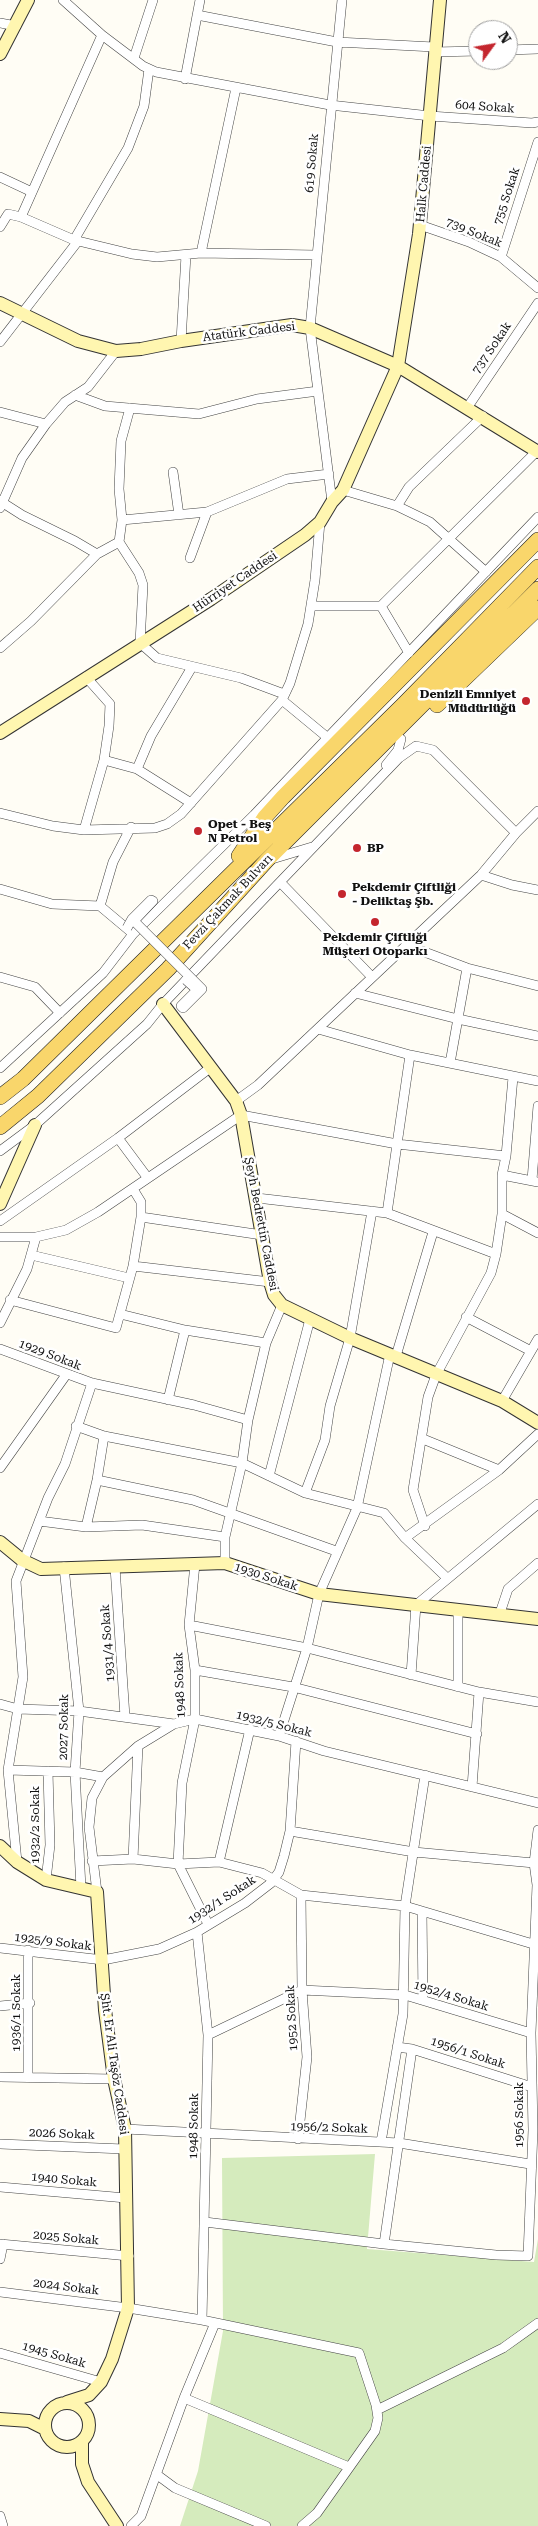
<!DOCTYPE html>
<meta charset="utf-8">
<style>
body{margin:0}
#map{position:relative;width:538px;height:2526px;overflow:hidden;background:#fffdf5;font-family:"Roboto Serif",serif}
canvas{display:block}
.north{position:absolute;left:468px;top:20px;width:50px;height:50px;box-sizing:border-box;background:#fff;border:1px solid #a0a0a0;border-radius:50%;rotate:58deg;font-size:14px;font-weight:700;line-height:20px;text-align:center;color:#111}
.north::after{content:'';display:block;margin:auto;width:18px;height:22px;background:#c4262e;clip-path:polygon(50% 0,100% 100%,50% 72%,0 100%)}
</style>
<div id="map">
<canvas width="538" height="2526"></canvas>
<div class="north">N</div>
</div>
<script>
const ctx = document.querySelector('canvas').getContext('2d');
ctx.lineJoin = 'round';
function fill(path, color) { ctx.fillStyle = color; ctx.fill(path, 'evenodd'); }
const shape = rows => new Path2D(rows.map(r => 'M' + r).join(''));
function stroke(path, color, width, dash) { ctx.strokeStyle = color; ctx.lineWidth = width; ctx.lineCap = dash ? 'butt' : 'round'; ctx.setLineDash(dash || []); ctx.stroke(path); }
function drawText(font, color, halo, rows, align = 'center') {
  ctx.font = font + ' "Roboto Serif",serif'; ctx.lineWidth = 5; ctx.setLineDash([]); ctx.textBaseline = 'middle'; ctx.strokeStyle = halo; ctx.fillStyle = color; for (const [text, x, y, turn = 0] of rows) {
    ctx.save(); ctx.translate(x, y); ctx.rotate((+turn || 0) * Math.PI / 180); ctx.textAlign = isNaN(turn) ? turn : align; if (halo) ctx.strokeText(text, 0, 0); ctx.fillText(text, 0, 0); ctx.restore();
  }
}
fill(shape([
 [375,2154,367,2249,534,2262,538,2239,538,2526,180,2526,198,2471,223,2331,222,2158]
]), '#d5ebbd');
const street = shape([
 [63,0,102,35,143,66,156,72,330,105,430,116,532,123,538,122],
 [197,15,337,42,434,47],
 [0,23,16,26],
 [102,35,21,217,74,240,132,254,157,257,201,253,316,255],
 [508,50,538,49],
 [434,52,478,51],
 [134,58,153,0],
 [185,79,200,0],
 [0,177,32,192],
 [420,225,469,242,501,257,538,288],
 [0,227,8,214,21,217],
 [74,240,128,148,144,106,149,69],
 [201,253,236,88],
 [501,257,538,142],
 [181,341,186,255],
 [0,342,78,241],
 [75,395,105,406,199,414,257,399,318,391],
 [467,408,538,303],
 [0,412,46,424],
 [173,472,179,515],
 [343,490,397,506,430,522,486,572],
 [0,501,22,515,75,541,97,554],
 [332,502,310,328,342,0],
 [397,506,409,487,483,416],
 [0,508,22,458,46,424,65,402,88,387,116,351],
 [122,520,207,512,287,479,329,474],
 [119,542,139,573,143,585,140,643,157,658,241,678,284,694],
 [190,558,207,512],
 [311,606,381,606,537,451],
 [381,606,409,653],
 [0,648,31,621,97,554,119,542,122,520,119,489,121,441,130,408],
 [282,700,328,738],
 [104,760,137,769,191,803],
 [386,765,398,750,401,739],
 [137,769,151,736,192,667],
 [0,813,53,826,84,830,155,828,167,824,181,814,282,700,290,683,308,624,315,580,320,522],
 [84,830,104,760,109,726,110,704,86,677],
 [272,859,312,847],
 [481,875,512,885,538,890],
 [280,882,371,976],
 [0,889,52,904,100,906,131,932],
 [100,906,113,862,131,827],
 [406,945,467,968,538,986],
 [0,977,35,987,60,1013],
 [355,993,458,1019,538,1036],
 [318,1029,410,1055,538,1081],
 [450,1063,467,968],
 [0,1068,103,973,133,934,254,815,538,517],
 [236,1101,258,1085,481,875,516,833,538,811],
 [118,1138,147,1177],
 [0,1151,35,1125,147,1024,163,1004,280,882,399,758,416,746,433,750,516,833],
 [502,1175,538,1182],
 [532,1180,538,1106],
 [257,1198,387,1213,496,1254],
 [387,1213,410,1055],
 [502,1214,538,1233],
 [141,1217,262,1235],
 [0,1221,118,1138,210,1068],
 [0,1237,36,1237,66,1230,98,1212,241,1115,397,1144,506,1156],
 [31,1255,129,1278],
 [133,1266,270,1282],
 [10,1300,116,1328,133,1266,141,1217,141,1202,133,1189],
 [120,1314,185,1330,266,1343],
 [466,1317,531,1351],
 [0,1323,27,1269,36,1237],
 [0,1349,92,1383,194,1405,248,1420],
 [396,1356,433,1232],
 [168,1400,185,1330],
 [502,1401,538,1339],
 [76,1426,104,1436,242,1463,305,1493,384,1513,405,1538,447,1578],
 [423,1439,499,1470],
 [0,1468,66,1375],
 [269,1476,310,1319],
 [97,1480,193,1500,336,1551],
 [305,1493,325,1440,330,1406,350,1338,372,1211],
 [39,1521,86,1527,142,1525,225,1537],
 [425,1526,413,1490,428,1397,436,1375,491,1273,496,1254,502,1214,502,1175,506,1156,513,1077],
 [86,1527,97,1480,104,1436],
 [405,1538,499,1470,538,1434],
 [225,1563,225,1537,242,1463,248,1420,266,1343,282,1305],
 [195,1564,189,1625,195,1670,195,1719,182,1783,178,1864,208,1924],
 [64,1567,79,1711,75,1772,81,1888],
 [115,1567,125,1717],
 [500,1613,508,1589,538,1563],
 [189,1625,307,1648,479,1692,538,1702],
 [195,1670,293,1687,477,1734],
 [411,1675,416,1605,538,1504],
 [458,1687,458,1609],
 [0,1704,18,1709,79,1711,174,1724,195,1719,279,1736,324,1751,538,1803],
 [279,1736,307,1648,319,1594,357,1508,390,1354],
 [8,1770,75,1772,103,1777],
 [472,1787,479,1692],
 [290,1831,414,1852,534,1863],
 [133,1859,138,1746],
 [92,1861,133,1859,178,1864,219,1862,262,1873,301,1895,405,1906,533,1944],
 [17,1862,8,1770,23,1677,16,1581,48,1498,65,1464,92,1383],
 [219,1862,250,1729],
 [46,1880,50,1845,48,1771],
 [97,1892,89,1827,92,1798,103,1777,138,1746,174,1724],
 [422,1911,423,2000],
 [197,1932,208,2035,202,2320],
 [0,1948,103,1960,159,1949,197,1932,245,1903,271,1883,279,1872,284,1856,290,1831,296,1741],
 [28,1950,28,2076],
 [0,2006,30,2003],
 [208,2035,302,1990,405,1995,531,2033],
 [397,2047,412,2049,532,2087],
 [0,2077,114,2079],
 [125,2129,399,2143,530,2164],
 [298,2139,307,2057,302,1990,301,1895],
 [381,2142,403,2014,405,1906,425,1775],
 [0,2144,124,2149],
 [0,2187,126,2198],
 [205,2222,384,2244,496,2255,528,2256,533,2130,531,2033,537,1885,534,1863,538,1830],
 [0,2244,129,2256],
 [384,2244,412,2049],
 [0,2259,3,2244],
 [0,2292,128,2308,202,2320,359,2353,376,2405,378,2418,375,2431,317,2513,302,2526],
 [0,2353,101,2382],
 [184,2398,349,2467],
 [377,2410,503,2348,538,2323],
 [156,2474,175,2488,266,2526],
 [0,2516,3,2526],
 [131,2526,141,2516,184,2398,215,2323]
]);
const secondary = shape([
 [0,54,28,0],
 [0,303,78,341,116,351,141,349,181,341,292,325,310,328,398,366,538,452],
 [0,733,211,599,305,535,320,522,332,502,343,490,398,366,419,234,440,0],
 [163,1004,236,1101,241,1115,270,1282,274,1295,282,1305,350,1338,502,1401,538,1423],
 [0,1204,35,1125],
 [0,1542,22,1560,41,1569,225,1563,319,1594,538,1619],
 [0,1846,17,1862,46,1880,97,1892,105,2010,114,2079,125,2129,128,2308,112,2359,101,2382,89,2395,67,2402],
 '45 2425a22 22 0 1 1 44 0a22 22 0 1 1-44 0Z',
 [0,2419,29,2421,45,2429],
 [82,2442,82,2464,88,2482,117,2526]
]);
const primary = shape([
 [437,705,538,608],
 [239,856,265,817,283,797,538,540],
 [0,1097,23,1079,403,705,538,567],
 [0,1127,38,1096,168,969,267,860,538,589]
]);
stroke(street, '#444', 10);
stroke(secondary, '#333', 14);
stroke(primary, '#222', 16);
stroke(street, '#fff', 9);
stroke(secondary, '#fff6b0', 12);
stroke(primary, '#f9d66b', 15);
const streetBridge = shape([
 [127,928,132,919,151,900,153,901,134,921,202,989,183,1008,181,1006,197,990,186,980]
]);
stroke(streetBridge, '#444', 10, []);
stroke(streetBridge, '#fff', 9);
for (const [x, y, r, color] of [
 [526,701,5,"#c4262e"],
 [198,831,5,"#c4262e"],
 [357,848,5,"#c4262e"],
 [342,894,5,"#c4262e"],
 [375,922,5,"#c4262e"]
]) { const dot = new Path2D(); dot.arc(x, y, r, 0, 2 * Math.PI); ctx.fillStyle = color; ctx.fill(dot); stroke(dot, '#fff', 2); }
drawText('12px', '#111', '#fff', [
 ["604 Sokak",485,107,4],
 ["619 Sokak",312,163,-85],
 ["Halk Caddesi",424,184,-85],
 ["755 Sokak",507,196,-72],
 ["739 Sokak",474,233,22],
 ["Atatürk Caddesi",249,332,-7],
 ["737 Sokak",492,348,-56],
 ["Hürriyet Caddesi",235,582,-34],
 ["Fevzi Çakmak Bulvarı",228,902,-47],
 ["Şeyh Bedrettin Caddesi",261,1224,79],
 ["1929 Sokak",50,1355,21],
 ["1930 Sokak",266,1577,18],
 ["1931/4 Sokak",108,1643,-94],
 ["1948 Sokak",180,1685,-92],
 ["1932/5 Sokak",274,1724,14],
 ["2027 Sokak",64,1727,-89],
 ["1932/2 Sokak",35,1825,-90],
 ["1932/1 Sokak",222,1900,-33],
 ["1925/9 Sokak",53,1942,7],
 ["1952/4 Sokak",451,1996,17],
 ["1936/1 Sokak",16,2013,-90],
 ["1952 Sokak",292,2018,-93],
 ["1956/1 Sokak",468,2053,18],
 ["Şht. Er Ali Taşöz Caddesi",114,2064,82],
 ["1956 Sokak",519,2115,-90],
 ["1948 Sokak",194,2126,-89],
 ["1956/2 Sokak",329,2128,2],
 ["2026 Sokak",62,2134,2],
 ["1940 Sokak",64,2180,5],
 ["2025 Sokak",66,2238,5],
 ["2024 Sokak",66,2287,7],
 ["1945 Sokak",54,2355,16]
]);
drawText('bold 12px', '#111', '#fff', [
 ["Denizli Emniyet",516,694,"right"],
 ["Müdürlüğü",516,708,"right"],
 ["Opet - Beş",208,824],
 ["N Petrol",208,838],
 ["BP",367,848],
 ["Pekdemir Çiftliği",352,887],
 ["- Deliktaş Şb.",352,901],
 ["Pekdemir Çiftliği",375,937,"center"],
 ["Müşteri Otoparkı",375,951,"center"]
], 'left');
</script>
